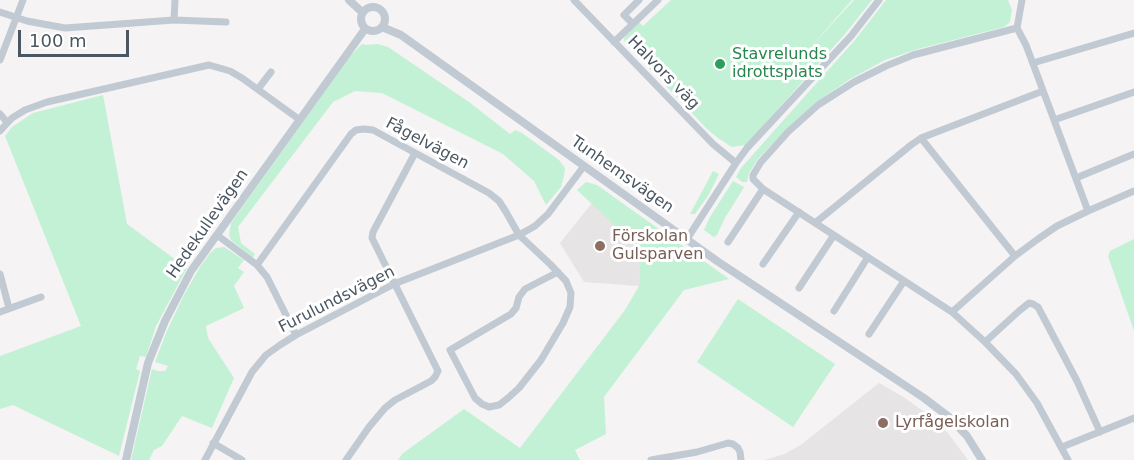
<!DOCTYPE html>
<meta charset="utf-8">
<style>
body{margin:0}
#map{position:relative;width:1134px;height:460px;overflow:hidden;background:#f5f3f3;font-family:"DejaVu Sans",sans-serif}
canvas{display:block}
.scale{position:absolute;left:18px;top:30px;width:111px;height:27px;box-sizing:border-box;border:3px solid #4a5661;border-top:0;padding-left:8px;font-size:18px;line-height:21px;white-space:nowrap;color:#4a5661;-webkit-text-stroke:4px #fff;paint-order:stroke}
</style>
<div id="map">
<canvas width="1134" height="460"></canvas>
<div class="scale">100 m</div>
</div>
<script>
const ctx = document.querySelector('canvas').getContext('2d');
ctx.lineJoin = 'round';
function fill(path, color) { ctx.fillStyle = color; ctx.fill(path, 'evenodd'); }
const shape = rows => new Path2D(rows.map(r => 'M' + r).join(''));
function stroke(path, color, width, dash) { ctx.strokeStyle = color; ctx.lineWidth = width; ctx.lineCap = dash ? 'butt' : 'round'; ctx.setLineDash(dash || []); ctx.stroke(path); }
function drawText(font, color, halo, rows, align = 'center') {
  ctx.font = font + ' "DejaVu Sans",sans-serif'; ctx.lineWidth = 6; ctx.setLineDash([]); ctx.textBaseline = 'middle'; ctx.strokeStyle = halo; ctx.fillStyle = color; for (const [text, x, y, turn = 0] of rows) {
    ctx.save(); ctx.translate(x, y); ctx.rotate((+turn || 0) * Math.PI / 180); ctx.textAlign = isNaN(turn) ? turn : align; if (halo) ctx.strokeText(text, 0, 0); ctx.fillText(text, 0, 0); ctx.restore();
  }
}
fill(shape([
 [592,203,641,250,639,286,584,282,560,243],
 [879,383,905,398,927,414,948,433,968,460,764,460,785,454,802,444]
]), '#e6e4e5');
fill(shape([
 [671,0,852,0,807,51,854,0,872,0,845,34,746,145,732,147,718,138,707,129,625,43,624,38,631,29,639,22,643,26],
 [886,0,1008,0,1012,10,1010,22,1004,27,918,49,885,60,850,79,815,103,785,131,758,159,749,173,747,182,742,182,736,177,741,168,855,40],
 [362,44,366,45,378,44,388,47,469,102,510,134,515,130,522,133,559,160,565,168,564,176,561,187,546,205,534,181,503,154,382,93,355,91,333,102,238,227,241,243,255,254,253,258,237,245,231,240,229,235,231,223,350,56],
 [103,95,127,224,187,268,156,326,146,357,140,356,136,369,140,371,119,456,13,405,0,409,0,356,81,326,5,136,12,127,33,113],
 [713,171,719,174,708,196,695,214,690,214],
 [733,181,744,187,743,189,725,218,717,235,714,237,704,230,710,217],
 [586,182,597,185,729,279,684,290,604,397,606,434,575,450,580,460,398,460,402,454,464,409,520,448,625,310,639,286,641,250,577,190],
 [1134,239,1134,331,1108,256,1110,251],
 [224,247,244,260,238,268,244,272,234,286,244,308,206,326,208,338,234,378,212,428,182,416,162,446,154,450,149,460,131,460,152,369,158,371,165,371,168,366,155,362,166,333,184,295,200,267,210,253,216,248],
 [738,299,835,364,793,427,697,362]
]), '#c3f1d5');
stroke(shape([
 [574,0,713,144,736,163],
 [1022,0,1017,28,913,55,886,66,854,82,818,105,788,132,761,162,753,175,753,179,763,189,952,312,985,342,1016,374,1037,403,1068,460],
 [0,12,27,21,65,28,174,20,226,22],
 [174,20,175,0],
 [633,24,624,15,639,0],
 [1017,28,1026,45,1088,211],
 [614,42,658,0],
 [0,60,23,0],
 [1033,63,1134,33],
 [258,89,271,72],
 [0,114,7,122],
 [1054,120,1134,92],
 [0,131,12,118,25,110,47,102,209,65,230,71,242,78,300,120],
 [921,138,1015,256],
 [1076,178,1134,154],
 [815,223,911,145,921,138,1043,91],
 [217,235,257,265],
 [687,239,736,163,747,148,851,36,879,0],
 [728,242,763,189],
 [763,264,799,212],
 [0,274,9,308],
 [799,288,834,235],
 [834,311,868,257],
 [0,312,41,297],
 [952,312,1015,256,1038,239,1057,226,1088,211,1134,191],
 [869,334,904,281],
 [296,335,267,277,257,265,351,134,356,130,364,129,373,130,489,193,499,201,506,212,519,235,550,264,566,281,571,293,570,307,563,323,541,360,519,388,508,398,499,405,489,407,482,404,475,398,450,350,511,314,516,308,519,297,525,289,558,272],
 [985,342,1019,311,1029,303,1033,304,1038,307,1077,381,1100,432],
 [213,443,242,460],
 [1062,447,1134,418],
 [205,460,252,372,266,355,280,345,296,335,394,284,519,235,535,226,548,214,584,166],
 [346,460,369,427,385,408,395,400,431,381,435,377,438,371,372,238,373,232,415,153],
 [651,460,697,452,728,443,733,444,738,448,740,452,741,460]
]), '#c1cad2', 7);
stroke(shape([
 [349,0,362,12],
 '361 19a12 12 0 1 1 24 0a12 12 0 1 1-24 0Z',
 [382,27,401,35,717,261,924,398,949,417,967,436,982,460],
 [126,460,148,363,165,321,191,271,365,29]
]), '#c1cad2', 8);
for (const [x, y, r, color] of [
 [720,64,6,"#2e9e5b"],
 [600,246,6,"#8d6e63"],
 [883,423,6,"#8d6e63"]
]) { const dot = new Path2D(); dot.arc(x, y, r, 0, 2 * Math.PI); ctx.fillStyle = color; ctx.fill(dot); stroke(dot, '#fff', 2); }
drawText('16px', '#27864d', '#fff', [
 ["Stavrelunds",732,55],
 ["idrottsplats",732,73]
], 'left');
drawText('16px', '#4a5661', '#fff', [
 ["Halvors väg",663,73,46],
 ["Fågelvägen",427,144,28],
 ["Tunhemsvägen",622,175,35],
 ["Hedekullevägen",208,224,-55],
 ["Furulundsvägen",337,300,-27]
]);
drawText('16px', '#785e54', '#fff', [
 ["Förskolan",612,237],
 ["Gulsparven",612,255],
 ["Lyrfågelskolan",895,423]
], 'left');
</script>
